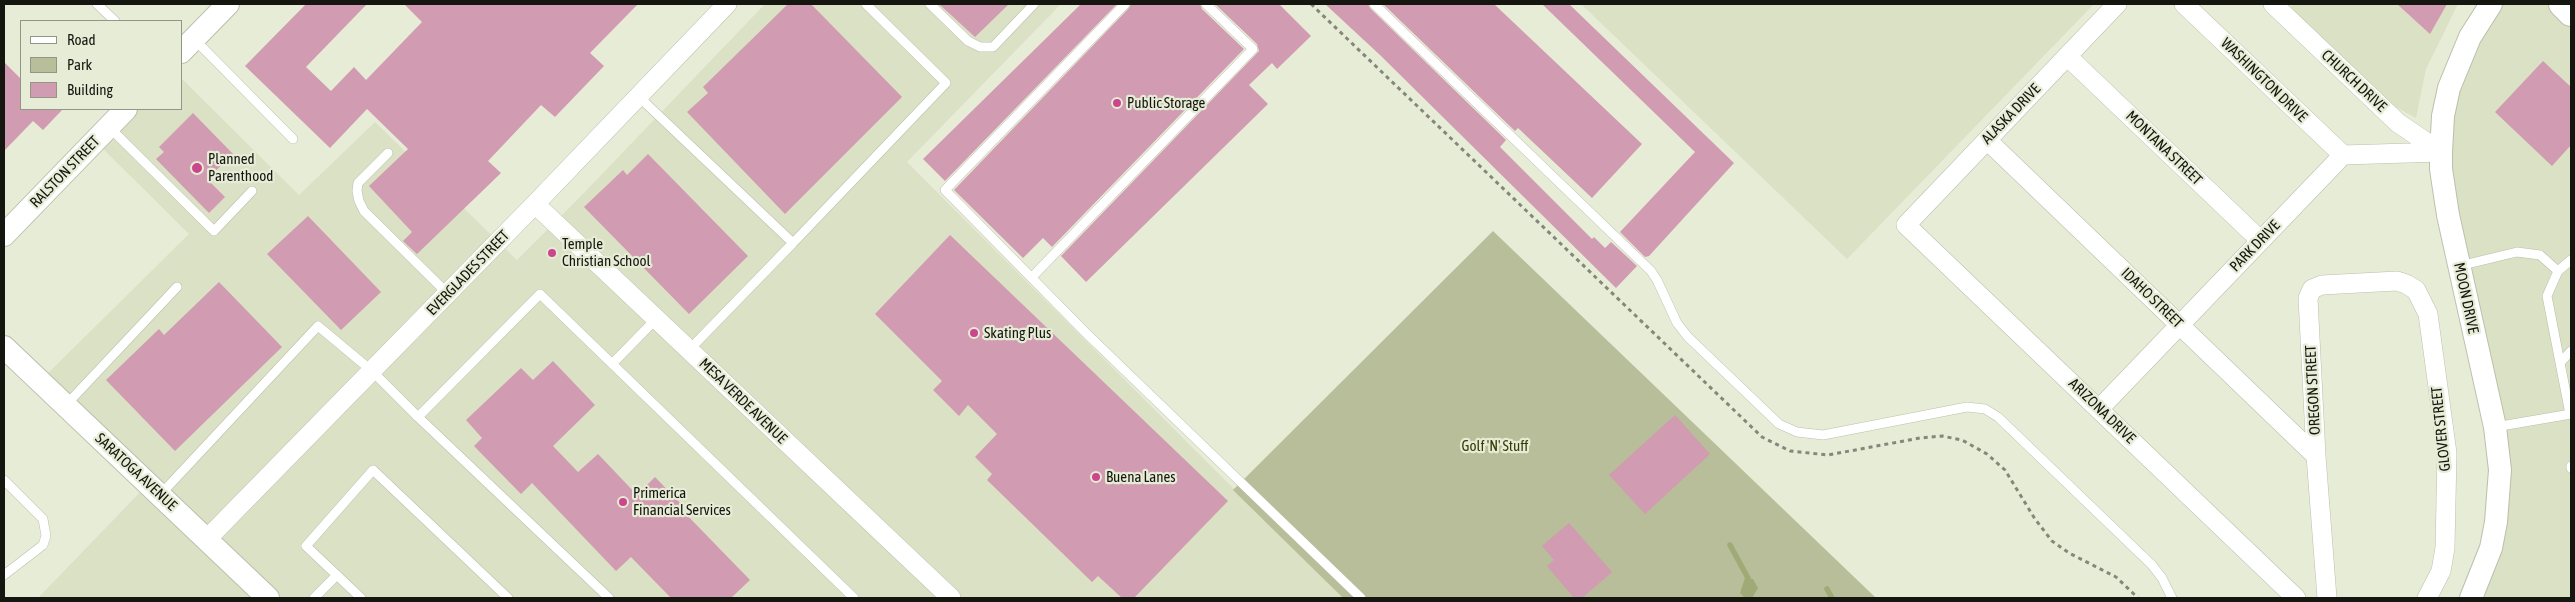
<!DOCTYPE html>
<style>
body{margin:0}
#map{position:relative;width:2575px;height:602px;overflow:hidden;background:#e7ecd7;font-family:"Asap Condensed",sans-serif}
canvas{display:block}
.frame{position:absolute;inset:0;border:5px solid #15160f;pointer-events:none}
.legend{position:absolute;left:20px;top:20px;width:162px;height:90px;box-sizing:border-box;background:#e7ecd7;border:1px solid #939687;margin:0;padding:6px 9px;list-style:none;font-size:15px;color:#15160f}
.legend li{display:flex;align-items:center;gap:10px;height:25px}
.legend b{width:25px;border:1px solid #939687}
</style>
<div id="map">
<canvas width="2575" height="602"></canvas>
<div class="frame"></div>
<ul class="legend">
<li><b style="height:6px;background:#fff"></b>Road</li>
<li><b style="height:14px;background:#b7be99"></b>Park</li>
<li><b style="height:14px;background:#d19bb1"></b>Building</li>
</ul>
</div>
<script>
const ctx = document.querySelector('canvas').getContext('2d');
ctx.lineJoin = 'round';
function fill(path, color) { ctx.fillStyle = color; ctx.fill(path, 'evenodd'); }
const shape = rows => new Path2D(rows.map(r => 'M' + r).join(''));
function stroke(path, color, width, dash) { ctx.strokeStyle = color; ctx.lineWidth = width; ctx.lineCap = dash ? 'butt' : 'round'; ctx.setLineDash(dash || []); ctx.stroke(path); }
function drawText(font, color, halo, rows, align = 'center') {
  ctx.font = font + ' "Asap Condensed",sans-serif'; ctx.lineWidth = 4.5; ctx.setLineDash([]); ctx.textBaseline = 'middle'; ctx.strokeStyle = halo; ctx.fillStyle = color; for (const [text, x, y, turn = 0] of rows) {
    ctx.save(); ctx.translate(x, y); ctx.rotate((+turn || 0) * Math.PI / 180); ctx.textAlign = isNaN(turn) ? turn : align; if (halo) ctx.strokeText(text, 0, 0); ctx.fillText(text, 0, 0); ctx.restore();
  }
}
fill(shape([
 [765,4,1061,4,907,162,1343,598,38,598,148,484,40,381,189,234,95,141,126,109,181,109,181,78,299,195,375,122,517,260,581,196],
 [1581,4,2094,4,1847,259],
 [2294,4,2458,4,2426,69,2416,118,2392,105,2288,10],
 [2491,4,2562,4,2571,13,2571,598,2471,598,2499,497,2441,152,2479,21]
]), '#dbe1c5');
fill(shape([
 [1493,231,1876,598,1343,598,1233,490]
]), '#b7be99');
fill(shape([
 [1745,578,1753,579,1758,588,1752,598,1745,598,1740,593]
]), '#a0aa77');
stroke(shape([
 [1730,545,1748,578],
 [1827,589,1832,598]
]), '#a0aa77', 5.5);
fill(shape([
 [306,4,367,4,306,67,331,91,354,67,366,80,422,22,404,4,638,4,590,53,604,66,555,117,541,105,488,161,501,173,417,254,403,241,412,232,369,186,408,149,367,109,330,148,245,66],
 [788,4,811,4,902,97,785,214,687,112,708,93,703,87],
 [939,4,1009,4,975,37],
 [1081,4,1117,4,945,181,923,159],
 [1131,4,1200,4,1202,9,1244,49,1052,247,1043,238,1023,258,954,190,1129,8],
 [1215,4,1279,4,1311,36,1277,69,1272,63,1249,85,1268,104,1086,282,1061,256,1259,51,1257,44],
 [1325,4,1368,4,1370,8,1506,140,1500,147,1592,239,1594,237,1605,248,1611,242,1637,266,1616,288,1380,55],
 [1383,4,1494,4,1642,144,1592,198,1518,128,1515,131],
 [1542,4,1569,4,1734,163,1649,256,1645,257,1620,232,1695,152],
 [2397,4,2447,4,2430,34],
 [2543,61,2571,87,2571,145,2552,166,2495,112],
 [4,62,21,79,21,109,63,109,43,130,33,121,4,151],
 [193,113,233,154,207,179,225,197,209,213,156,159,164,152,159,147],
 [648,154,748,256,689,314,584,207,623,170,627,175],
 [308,216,381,292,341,330,267,254],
 [950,235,1228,501,1134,598,1122,598,1098,576,1092,582,987,480,992,474,975,457,997,434,968,405,959,416,933,390,942,381,875,314],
 [219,282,282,347,175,451,106,380,159,329,164,335],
 [553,361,595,405,553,446,578,472,598,454,637,495,655,477,683,506,680,508,750,580,731,598,671,598,631,557,616,571,532,483,521,494,474,446,482,438,466,420,521,368,533,380],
 [1675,415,1710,454,1645,514,1609,475],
 [1569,523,1612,572,1582,598,1574,598,1547,566,1554,560,1542,546]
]), '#d19bb1');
const service = shape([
 [97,4,115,21],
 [930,4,968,41,980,47,993,47,1034,4],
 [1125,4,945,190,1087,334,1361,598],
 [1374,4,1651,271,1657,280,1677,323,1688,337,1779,424,1797,432,1823,435,1967,407,1985,409,1998,417,2152,565,2162,578,2172,598],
 [195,40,293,139],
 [638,96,793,243,689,350],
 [109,127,214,231,252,191],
 [388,153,358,183,357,191,359,201,364,211,448,294],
 [793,243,946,83,866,4],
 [2459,266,2517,252,2540,255,2558,271],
 [1032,277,1253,49,1206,4],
 [2560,363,2571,351],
 [612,364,656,319],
 [66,405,177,287],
 [2570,414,2547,296,2558,271,2571,260],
 [2495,427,2571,414],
 [2571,466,2571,468],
 [4,480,43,519,46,536,43,545,4,575],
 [160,495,318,326,372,371,418,417],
 [314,598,337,575],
 [361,598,306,546,373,470,508,598],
 [609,598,418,417,540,294,854,598]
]);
const minor = shape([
 [2117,4,1906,225,2296,598],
 [2184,4,2343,155],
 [2273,4,2398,123,2441,152],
 [2067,56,2260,240],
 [1987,140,2316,456],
 [535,204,951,598],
 [2100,408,2343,155,2441,152],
 [207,539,535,204,727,4],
 [2327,598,2316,456,2308,298,2312,289,2322,285,2397,281,2406,284,2416,290,2428,314,2447,453,2445,548,2441,571,2427,598]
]);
const tertiary = shape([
 [181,52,228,4],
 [4,235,126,109],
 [4,347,268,598],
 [2471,598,2491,548,2496,522,2500,470,2495,427,2448,215,2441,169,2441,152,2443,116,2449,88,2470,37,2491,4]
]);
const secondary = shape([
 [2562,4,2571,13]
]);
stroke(service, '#bbbfab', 10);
stroke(minor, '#bbbfab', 20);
stroke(tertiary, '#bbbfab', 24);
stroke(secondary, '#bbbfab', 28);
stroke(shape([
 [1311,4,1762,437,1790,451,1828,455,1920,438,1942,436,1962,440,1987,454,2005,470,2035,519,2052,541,2069,553,2116,577,2138,598]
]), '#848779', 3, [4, 4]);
stroke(service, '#fff', 9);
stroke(minor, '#fff', 19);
stroke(tertiary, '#fff', 22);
stroke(secondary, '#fff', 26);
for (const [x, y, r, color] of [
 [1117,103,5,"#cb468a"],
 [197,168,6,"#cb468a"],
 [552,253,5,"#cb468a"],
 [974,333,5,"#cb468a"],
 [1096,477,5,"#cb468a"],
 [623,502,5,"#cb468a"]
]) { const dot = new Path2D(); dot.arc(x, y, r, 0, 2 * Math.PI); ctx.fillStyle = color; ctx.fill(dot); stroke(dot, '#e7ecd7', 2); }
drawText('15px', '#15160f', '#e7ecd7', [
 ["WASHINGTON DRIVE",2264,80,44],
 ["CHURCH DRIVE",2354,81,43],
 ["ALASKA DRIVE",2011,114,-46],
 ["MONTANA STREET",2164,148,44],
 ["RALSTON STREET",65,172,-46],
 ["PARK DRIVE",2255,246,-46],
 ["EVERGLADES STREET",468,273,-46],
 ["IDAHO STREET",2152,298,44],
 ["MOON DRIVE",2466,298,78],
 ["OREGON STREET",2313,390,-93],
 ["MESA VERDE AVENUE",743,401,44],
 ["ARIZONA DRIVE",2102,411,44],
 ["GLOVER STREET",2441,429,-96],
 ["SARATOGA AVENUE",136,472,43]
]);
drawText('15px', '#15160f', '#e7ecd7', [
 ["Public Storage",1127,103],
 ["Planned",208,159],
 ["Parenthood",208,176],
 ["Temple",562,244],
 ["Christian School",562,261],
 ["Skating Plus",984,333],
 ["Buena Lanes",1106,477],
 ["Primerica",633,493],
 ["Financial Services",633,510]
], 'left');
drawText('15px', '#363d00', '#e7ecd7', [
 ["Golf 'N' Stuff",1495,446]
]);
</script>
